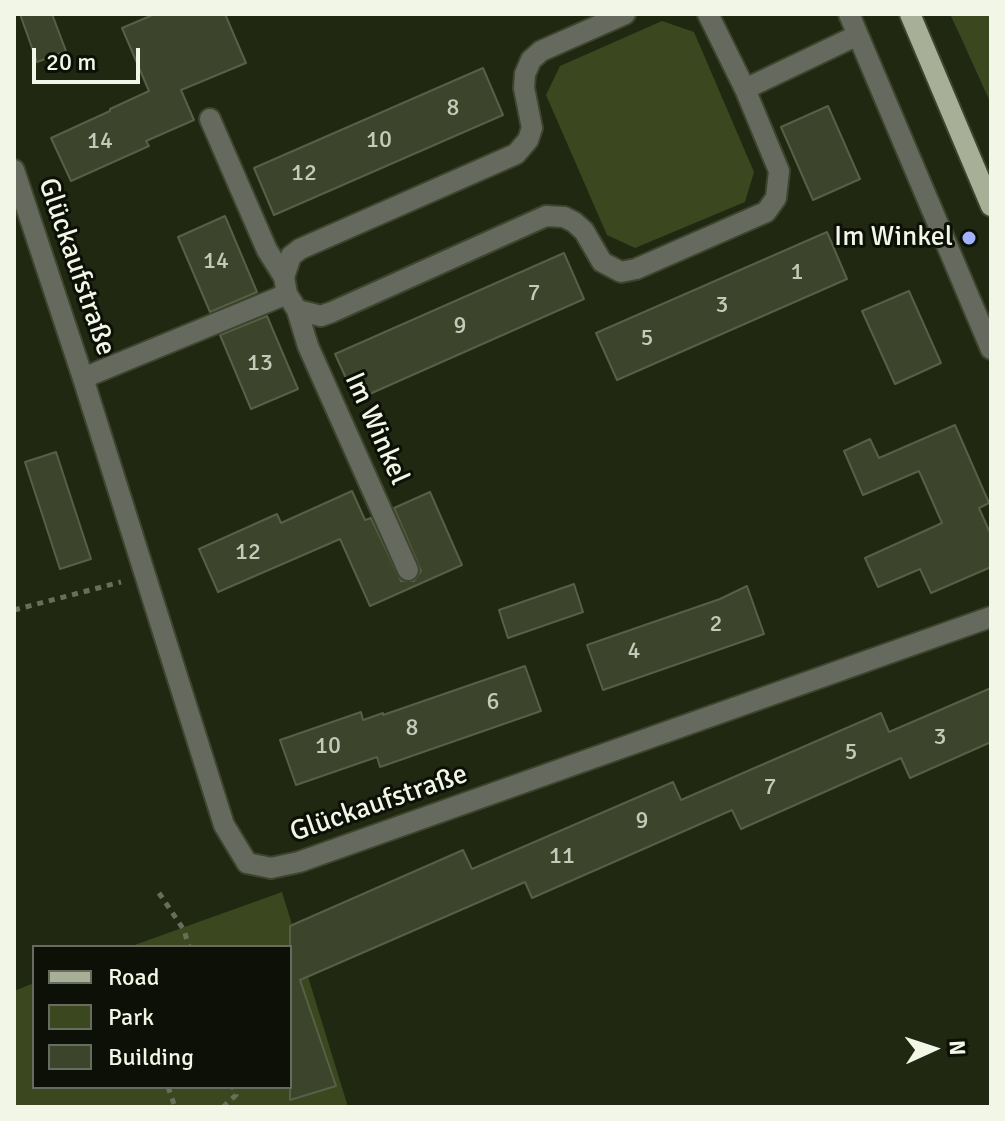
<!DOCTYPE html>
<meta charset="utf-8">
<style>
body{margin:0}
#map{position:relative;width:1005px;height:1121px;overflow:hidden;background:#212811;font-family:Signika,sans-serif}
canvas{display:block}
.frame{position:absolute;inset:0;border:16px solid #f1f6e7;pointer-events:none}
.legend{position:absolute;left:32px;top:945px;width:260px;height:144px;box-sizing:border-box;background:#0c1006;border:2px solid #686c60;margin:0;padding:10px 14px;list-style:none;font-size:24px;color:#f1f6e7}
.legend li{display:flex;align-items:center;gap:16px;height:40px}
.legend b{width:40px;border:2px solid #686c60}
.north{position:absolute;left:893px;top:1009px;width:80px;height:80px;-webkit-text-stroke:6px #0c1006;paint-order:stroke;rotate:87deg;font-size:22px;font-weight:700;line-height:32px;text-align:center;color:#f1f6e7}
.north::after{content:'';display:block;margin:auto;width:28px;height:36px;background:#f1f6e7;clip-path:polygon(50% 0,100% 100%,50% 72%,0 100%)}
.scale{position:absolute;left:32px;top:48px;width:108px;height:36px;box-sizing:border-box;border:4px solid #f1f6e7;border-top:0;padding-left:10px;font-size:24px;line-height:28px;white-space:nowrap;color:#f1f6e7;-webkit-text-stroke:6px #0c1006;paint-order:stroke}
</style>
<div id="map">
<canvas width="1005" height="1121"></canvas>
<div class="frame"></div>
<ul class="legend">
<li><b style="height:10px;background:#a7af97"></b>Road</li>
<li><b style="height:22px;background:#3b471e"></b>Park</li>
<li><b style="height:22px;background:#3c442c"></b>Building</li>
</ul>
<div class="north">N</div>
<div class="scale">20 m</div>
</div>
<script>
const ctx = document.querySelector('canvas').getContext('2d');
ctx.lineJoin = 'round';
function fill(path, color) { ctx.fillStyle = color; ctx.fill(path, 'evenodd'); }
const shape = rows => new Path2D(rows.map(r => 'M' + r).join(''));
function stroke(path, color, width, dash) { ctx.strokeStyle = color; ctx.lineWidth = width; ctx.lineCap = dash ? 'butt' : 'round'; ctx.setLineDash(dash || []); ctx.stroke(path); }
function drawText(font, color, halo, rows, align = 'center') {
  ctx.font = font + ' Signika,sans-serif'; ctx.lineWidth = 6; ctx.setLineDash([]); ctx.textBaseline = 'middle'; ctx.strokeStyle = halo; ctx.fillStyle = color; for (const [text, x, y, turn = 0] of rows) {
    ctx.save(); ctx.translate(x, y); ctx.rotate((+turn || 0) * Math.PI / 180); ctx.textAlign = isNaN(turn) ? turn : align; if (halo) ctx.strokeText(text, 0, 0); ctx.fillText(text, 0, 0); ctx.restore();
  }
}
fill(shape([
 [950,14,991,14,991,104,963,42],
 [662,21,694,32,754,172,745,202,635,248,607,235,546,95,560,66],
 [282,892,348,1107,14,1107,14,991,34,983,34,1087,290,1087,290,947,129,947]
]), '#3b471e');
const building = shape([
 [20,14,52,14,66,51,37,62,20,14],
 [155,14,225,14,246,63,181,90,194,120,146,141,149,146,71,181,51,138,110,111,110,109,149,91,122,28,155,14],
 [483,68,503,115,274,215,254,168,483,68],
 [828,106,860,179,813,200,781,127,828,106],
 [225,216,257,292,210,312,178,237,225,216],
 [827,232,847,279,617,380,596,333,827,232],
 [564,253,584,299,356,400,335,354,564,253],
 [909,291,941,363,895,384,862,311,909,291],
 [267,316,298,389,251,409,220,335,267,316],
 [955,425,989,503,979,508,991,535,991,567,931,593,920,569,878,587,865,558,942,523,919,471,863,495,844,451,870,439,879,458,955,425],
 [56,452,91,559,60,569,25,462,56,452],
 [352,491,365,520,371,518,401,581,414,581,421,571,394,508,430,492,462,565,370,606,340,539,218,592,199,549,277,514,281,523,352,491],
 [574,584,583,612,508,638,499,610,574,584],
 [747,586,764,634,603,690,587,645,720,599,747,586],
 [525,666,541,711,380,767,377,757,296,785,280,740,361,712,363,720,383,713,383,715,525,666],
 [991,688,991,742,910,778,901,758,741,829,732,810,532,898,525,882,300,980,336,1086,290,1100,290,926,463,850,472,869,673,782,681,800,881,713,889,732,991,688]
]);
fill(building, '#3c442c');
stroke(building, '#576046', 2);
const street = shape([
 [849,14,991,349],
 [745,89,858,35],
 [210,119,267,250,284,277,287,294,297,310,308,346,408,570],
 [14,170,83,378,224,825,247,863,271,868,299,862,991,617],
 [284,277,291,256,300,249,516,154,528,140,532,128,524,88,525,74,531,60,541,51,625,14],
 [297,310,321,316,332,312,546,216,564,217,574,222,584,231,602,262,621,272,636,269,766,212,776,198,779,171,745,89,708,14],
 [83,378,287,294]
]);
const primary = shape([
 [910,14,991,206]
]);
stroke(street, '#3e452f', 24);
stroke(primary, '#3e452f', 24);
stroke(shape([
 [14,610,121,582],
 [159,893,184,930,189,947],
 [168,1087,175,1107],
 [223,1107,236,1095,233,1087]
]), '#686e5a', 5, [6, 6]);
stroke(street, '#666a5e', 20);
stroke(primary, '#a7af97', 20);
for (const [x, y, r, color] of [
 [969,238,8,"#a1b3fd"]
]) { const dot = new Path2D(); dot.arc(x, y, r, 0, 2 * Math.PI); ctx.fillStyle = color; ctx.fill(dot); stroke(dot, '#0c1006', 3); }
drawText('24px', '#c4cab8', null, [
 ["8",453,109],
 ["10",379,141],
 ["14",100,142],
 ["12",304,174],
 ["14",216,262],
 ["1",797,273],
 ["7",534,294],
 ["3",722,306],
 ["9",460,327],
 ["5",647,339],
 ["13",260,364],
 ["12",248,553],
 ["2",716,625],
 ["4",634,652],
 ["6",493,703],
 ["8",412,729],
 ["3",940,738],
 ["10",328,747],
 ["5",851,753],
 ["7",770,788],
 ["9",642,822],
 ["11",562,857]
]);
drawText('28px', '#f1f6e7', '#0c1006', [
 ["Im Winkel",953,238]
], 'right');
drawText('28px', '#f1f6e7', '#0c1006', [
 ["Glückaufstraße",76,267,71],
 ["Im Winkel",376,429,66],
 ["Glückaufstraße",379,804,-19]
]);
</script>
